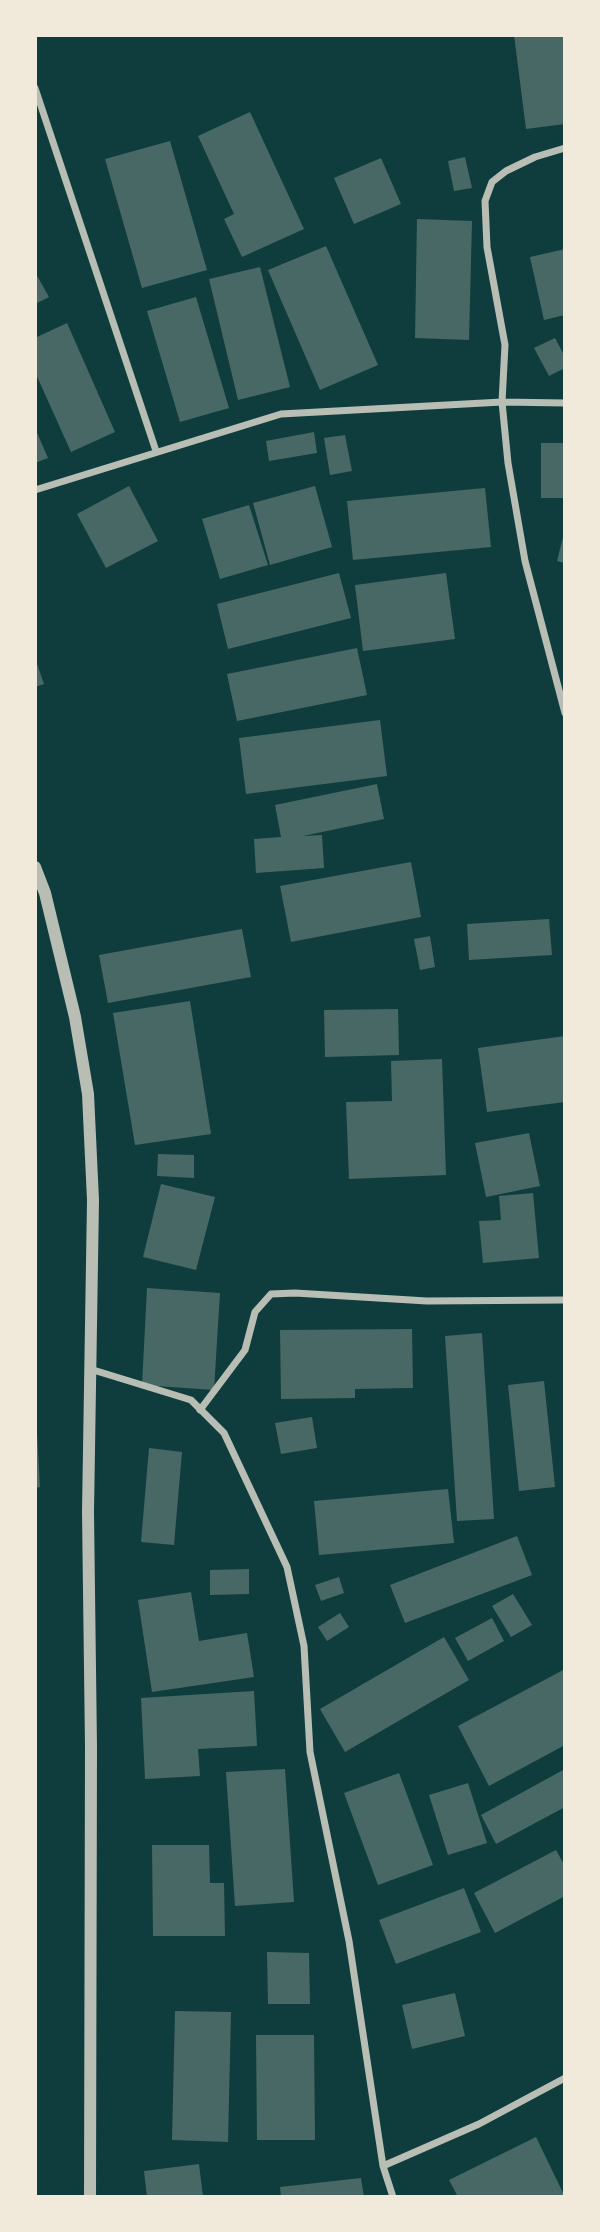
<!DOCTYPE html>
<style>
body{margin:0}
#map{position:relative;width:600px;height:2232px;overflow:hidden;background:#0f3d3e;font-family:"Fira Sans",sans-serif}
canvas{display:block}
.frame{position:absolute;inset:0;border:37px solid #f1e9da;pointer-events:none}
</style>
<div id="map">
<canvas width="600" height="2232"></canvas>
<div class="frame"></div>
</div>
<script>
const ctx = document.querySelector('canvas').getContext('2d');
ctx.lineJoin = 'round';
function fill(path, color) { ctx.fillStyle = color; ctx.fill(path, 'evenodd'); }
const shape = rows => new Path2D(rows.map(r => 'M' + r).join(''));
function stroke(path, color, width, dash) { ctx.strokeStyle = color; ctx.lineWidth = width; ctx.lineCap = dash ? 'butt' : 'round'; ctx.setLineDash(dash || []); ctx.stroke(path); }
fill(shape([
 [514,35,565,35,565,124,526,129],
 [250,112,304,229,242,257,224,219,234,214,198,136],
 [170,141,207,270,142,288,105,159],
 [465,157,472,188,454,191,448,161],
 [381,158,401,204,354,224,334,178],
 [417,219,472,221,469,340,415,338],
 [326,246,378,365,320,390,268,270],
 [565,249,565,315,544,320,530,257],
 [260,267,290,387,238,400,209,279],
 [35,272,49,297,35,304],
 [196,297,229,408,180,422,147,311],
 [67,323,115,432,71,452,35,372,35,338],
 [555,338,565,357,565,368,549,376,534,348],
 [35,428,48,458,35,463],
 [314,432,317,453,269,461,266,441],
 [345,435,352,471,330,475,324,438],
 [541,443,565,443,565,498,541,498],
 [129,486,158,541,106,568,77,514],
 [315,486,332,547,270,565,253,503],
 [485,488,491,547,353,560,347,501],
 [249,505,268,565,220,579,202,519],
 [564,533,565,533,565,563,557,561],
 [339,573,351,618,228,649,217,604],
 [446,573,455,639,363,651,355,585],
 [357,648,367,695,237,721,227,674],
 [35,658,44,684,35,687],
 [380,720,387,776,246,794,239,738],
 [377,784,384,819,303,836,322,835,324,868,256,873,254,839,281,837,275,805],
 [411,862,421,917,291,942,280,886],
 [549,919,552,955,469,960,467,924],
 [242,929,251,977,108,1003,99,955],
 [430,936,435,967,420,970,414,939],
 [190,1001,211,1134,135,1145,113,1013],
 [398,1009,399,1055,325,1057,324,1010],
 [565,1036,565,1102,487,1112,478,1048],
 [442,1059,446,1175,349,1179,346,1102,392,1101,391,1061],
 [529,1133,540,1186,486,1197,475,1143],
 [158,1154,194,1155,194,1178,157,1176],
 [161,1184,215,1197,196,1270,143,1257],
 [533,1193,539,1258,483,1263,479,1221,501,1220,499,1196],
 [147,1288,220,1293,214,1390,142,1385],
 [412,1329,413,1388,355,1389,355,1398,281,1399,280,1330],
 [482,1333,494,1519,457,1521,445,1336],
 [544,1381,555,1487,519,1491,508,1385],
 [312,1417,317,1448,281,1454,275,1423],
 [35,1432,37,1432,40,1487,35,1488],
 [149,1448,182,1452,174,1545,141,1542],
 [448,1489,454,1543,319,1555,314,1501],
 [517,1536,532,1575,405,1623,390,1585],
 [249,1569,249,1594,210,1595,210,1570],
 [339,1577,344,1593,321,1601,315,1585],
 [191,1592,199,1641,247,1633,254,1677,152,1692,138,1600],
 [513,1594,532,1625,511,1637,492,1606],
 [340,1613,349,1627,327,1641,318,1627],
 [492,1618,504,1641,468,1661,455,1638],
 [444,1637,469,1680,345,1752,320,1709],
 [565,1669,565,1745,489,1786,458,1726],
 [254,1691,257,1746,198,1749,200,1776,145,1779,141,1698],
 [285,1769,294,1902,235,1906,226,1772],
 [565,1769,565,1807,496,1844,481,1815],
 [399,1773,433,1865,378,1885,344,1793],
 [468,1783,487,1843,448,1855,429,1795],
 [152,1845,209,1845,210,1883,224,1883,225,1936,153,1936],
 [556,1850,565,1866,565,1896,495,1933,474,1893],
 [464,1888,481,1932,396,1964,379,1920],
 [267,1952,309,1953,310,2004,268,2004],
 [455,1993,465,2036,412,2049,402,2005],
 [175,2011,231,2012,228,2142,172,2140],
 [256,2035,314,2035,315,2140,257,2140],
 [536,2137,565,2197,458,2197,449,2180],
 [199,2164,203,2197,147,2197,144,2171],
 [361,2178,364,2197,281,2197,280,2187]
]), '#486865');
stroke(shape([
 [35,88,156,451],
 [565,148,535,157,506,171,492,182,485,201,487,247,505,345,502,402,508,463,525,561,565,713],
 [35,490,281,414,502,402,565,403],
 [90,1369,191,1400,224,1433,287,1567,304,1646,310,1752,349,1941,383,2166,393,2197],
 [200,1410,245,1350,255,1312,271,1294,295,1293,427,1301,565,1300],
 [383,2166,479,2124,565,2078]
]), '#b8beb3', 7);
stroke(shape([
 [35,867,45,893,75,1017,88,1094,93,1200,88,1512,91,1747,90,2197]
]), '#b8beb3', 12);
</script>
